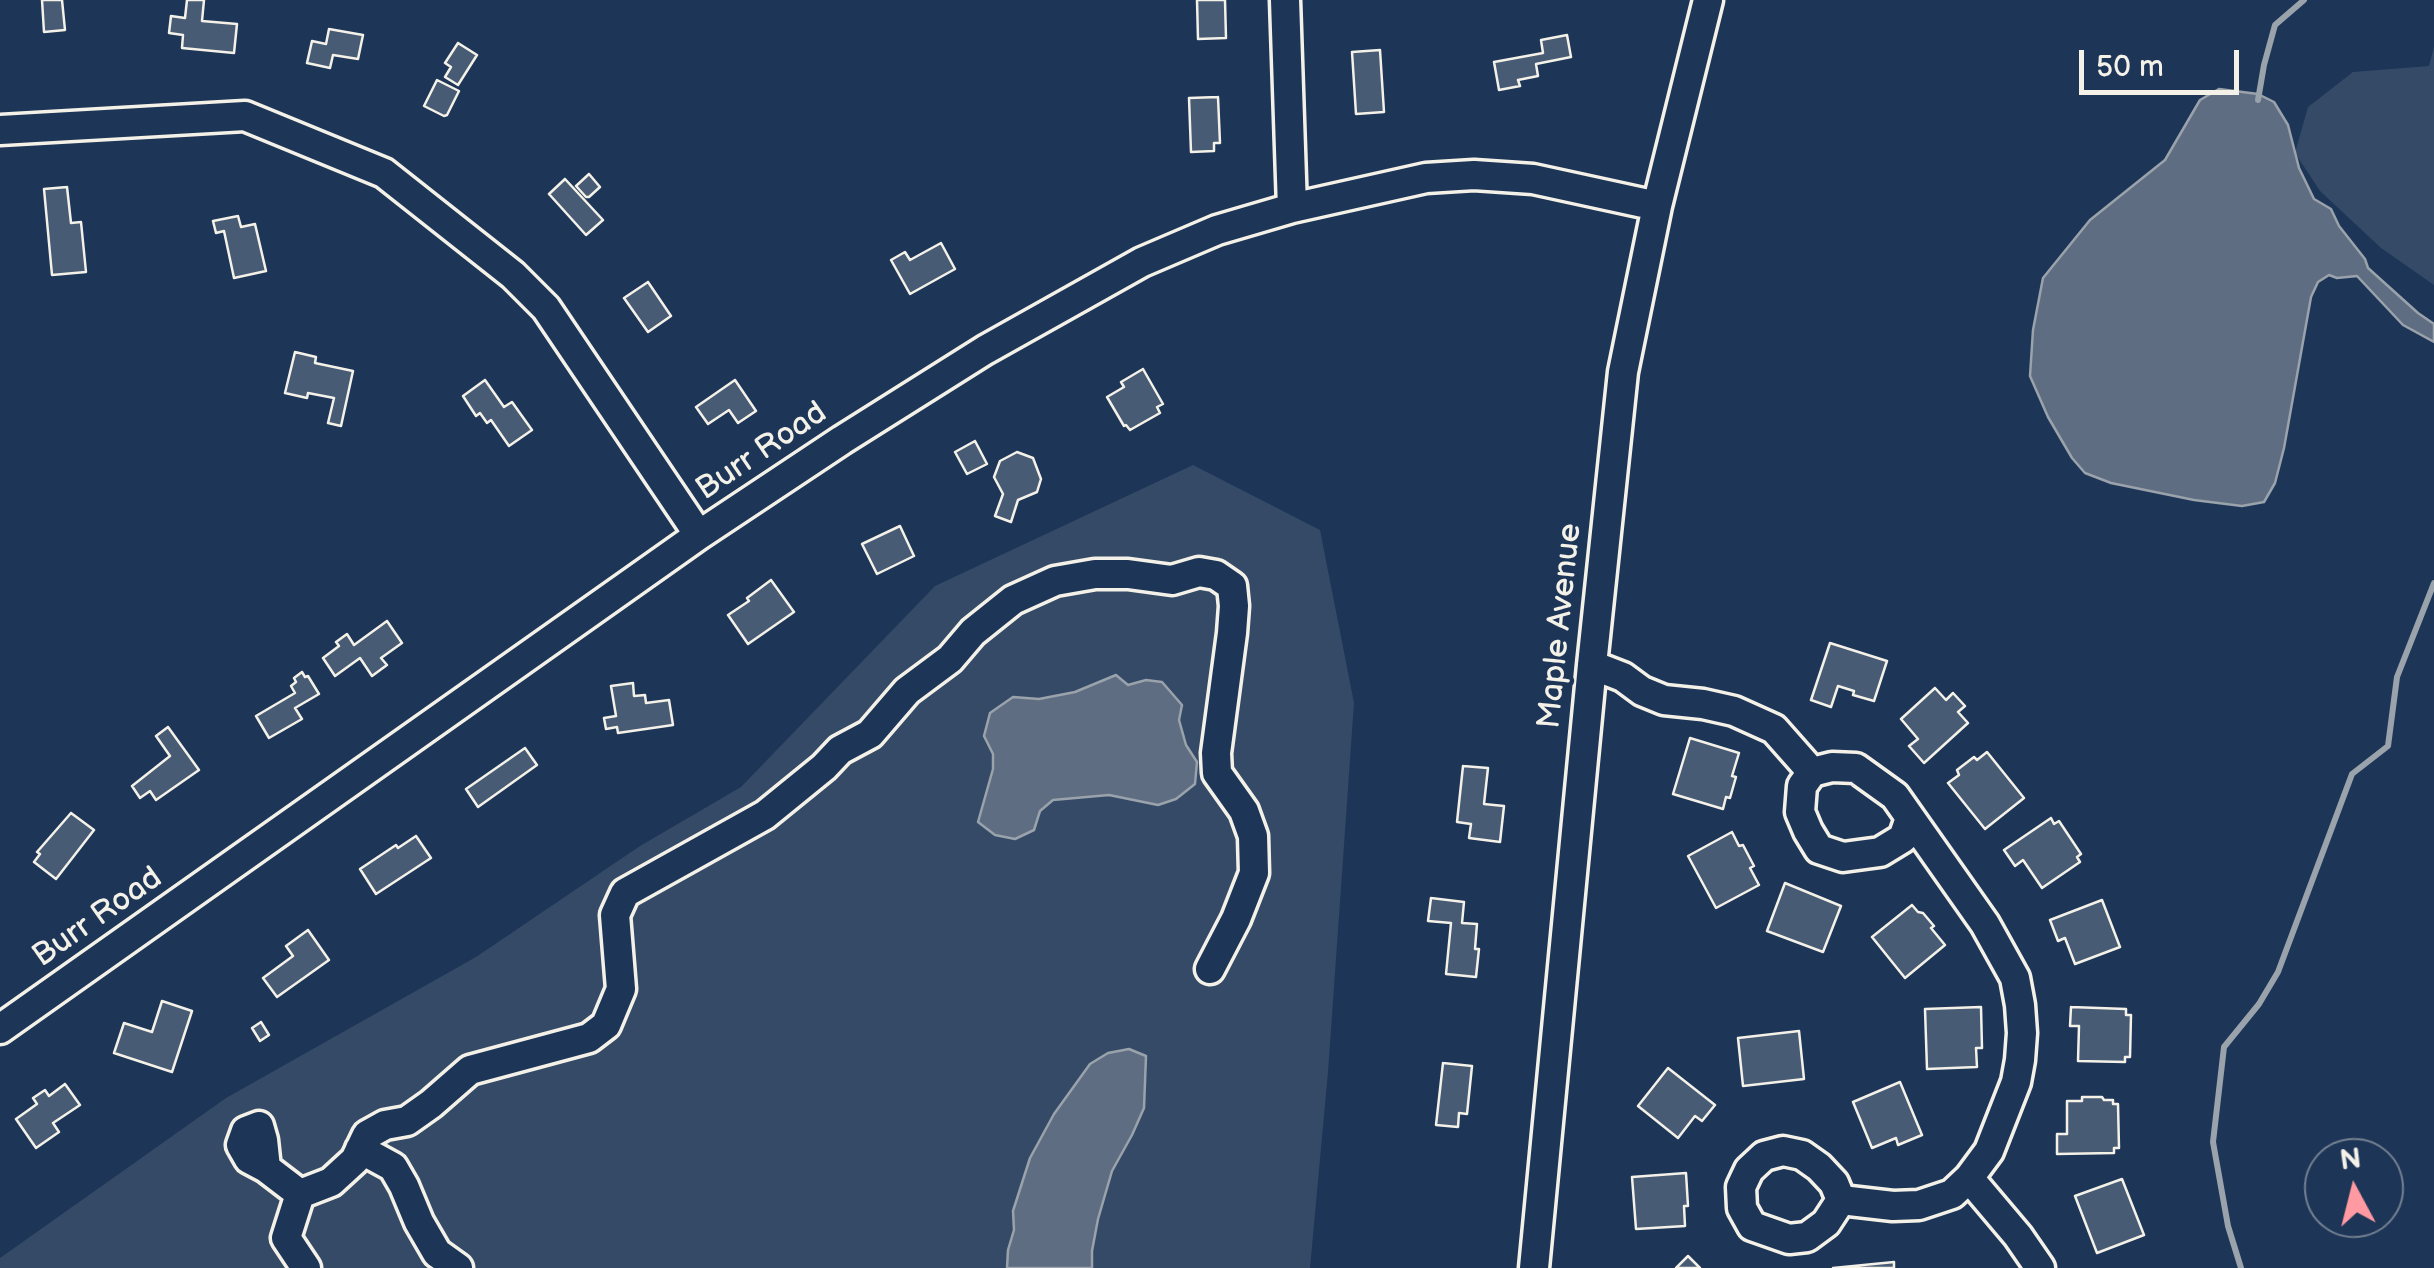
<!DOCTYPE html>
<style>
body{margin:0}
#map{position:relative;width:2434px;height:1268px;overflow:hidden;background:#1d3557;font-family:"Balsamiq Sans",sans-serif}
canvas{display:block}
.north{position:absolute;left:2304px;top:1138px;width:100px;height:100px;box-sizing:border-box;background:#1d3557;border:2px solid #738091;border-radius:50%;rotate:353deg;font-size:28px;font-weight:700;line-height:40px;text-align:center;color:#f4f1e8}
.north::after{content:'';display:block;margin:auto;width:35px;height:45px;background:#ff9aa2;clip-path:polygon(50% 0,100% 100%,50% 72%,0 100%)}
.scale{position:absolute;left:2079px;top:50px;width:160px;height:45px;box-sizing:border-box;border:5px solid #f4f1e8;border-top:0;padding-left:12px;font-size:30px;line-height:35px;white-space:nowrap;color:#f4f1e8;-webkit-text-stroke:8px #1d3557;paint-order:stroke}
</style>
<div id="map">
<canvas width="2434" height="1268"></canvas>
<div class="north">N</div>
<div class="scale">50 m</div>
</div>
<script>
const ctx = document.querySelector('canvas').getContext('2d');
ctx.lineJoin = 'round';
function fill(path, color) { ctx.fillStyle = color; ctx.fill(path, 'evenodd'); }
const shape = rows => new Path2D(rows.map(r => 'M' + r).join(''));
function stroke(path, color, width, dash) { ctx.strokeStyle = color; ctx.lineWidth = width; ctx.lineCap = dash ? 'butt' : 'round'; ctx.setLineDash(dash || []); ctx.stroke(path); }
function drawText(font, color, halo, rows, align = 'center') {
  ctx.font = font + ' "Balsamiq Sans",sans-serif'; ctx.lineWidth = 9; ctx.setLineDash([]); ctx.textBaseline = 'middle'; ctx.strokeStyle = halo; ctx.fillStyle = color; for (const [text, x, y, turn = 0] of rows) {
    ctx.save(); ctx.translate(x, y); ctx.rotate((+turn || 0) * Math.PI / 180); ctx.textAlign = isNaN(turn) ? turn : align; if (halo) ctx.strokeText(text, 0, 0); ctx.fillText(text, 0, 0); ctx.restore();
  }
}
fill(shape([
 [2434,47,2434,285,2381,248,2320,191,2295,153,2308,107,2353,72,2429,66],
 [1193,465,1320,530,1354,703,1328,1072,1310,1268,0,1268,0,1258,226,1098,476,957,640,846,741,787,935,586]
]), '#354a67');
const water = shape([
 [2219,89,2258,94,2274,102,2288,125,2299,168,2314,199,2331,209,2339,226,2365,259,2368,268,2418,313,2434,324,2434,342,2403,325,2357,276,2337,278,2329,275,2318,282,2311,297,2284,448,2275,483,2264,502,2242,506,2194,500,2111,483,2085,473,2072,458,2048,417,2030,376,2033,330,2043,278,2090,220,2165,160,2200,100,2219,89],
 [1116,675,1128,685,1146,680,1162,682,1182,705,1179,720,1186,745,1197,762,1195,784,1176,799,1158,805,1109,795,1053,800,1040,811,1034,830,1015,839,995,835,978,822,993,769,993,754,984,736,990,713,1013,697,1039,699,1075,692,1116,675],
 [1129,1049,1146,1056,1144,1108,1132,1135,1112,1171,1098,1219,1092,1251,1092,1268,1007,1268,1008,1250,1014,1230,1013,1211,1030,1158,1054,1114,1090,1064,1108,1053,1129,1049]
]);
fill(water, '#5e6d82');
stroke(water, '#9aa2ab', 2.5);
stroke(shape([
 [2258,100,2264,65,2275,25,2304,0],
 [2241,1268,2228,1226,2213,1142,2224,1047,2259,1004,2278,972,2352,774,2388,746,2397,677,2434,583]
]), '#9aa2ab', 6);
const building = shape([
 [42,0,62,0,65,30,44,32,42,0],
 [187,0,204,0,202,21,237,24,234,53,182,48,183,35,169,33,171,16,185,18,187,0],
 [1197,0,1225,0,1226,38,1198,39,1197,0],
 [329,29,363,35,358,59,333,55,330,68,307,63,312,41,326,44,329,29],
 [1567,35,1571,57,1536,64,1538,76,1518,80,1520,86,1499,90,1494,62,1543,53,1541,40,1567,35],
 [458,43,477,55,458,85,445,77,451,67,445,63,458,43],
 [1380,50,1384,112,1356,114,1352,52,1380,50],
 [437,80,459,91,447,115,444,116,424,106,437,80],
 [1218,97,1220,143,1214,143,1214,151,1191,152,1189,98,1218,97],
 [589,174,600,187,589,197,586,197,576,186,589,174],
 [565,179,603,220,586,235,549,194,565,179],
 [67,187,71,223,81,222,86,272,52,275,44,189,67,187],
 [238,216,241,227,255,224,266,271,234,278,224,231,216,233,213,221,238,216],
 [941,243,955,269,910,294,891,260,905,252,910,260,941,243],
 [648,282,671,316,648,332,624,298,648,282],
 [295,352,316,357,315,363,353,371,341,426,328,423,334,398,308,393,307,398,285,393,295,352],
 [1143,369,1163,404,1157,407,1160,413,1130,430,1126,425,1124,426,1107,397,1124,387,1121,382,1143,369],
 [485,380,504,407,512,402,532,430,509,446,491,420,487,423,480,413,476,416,463,396,485,380],
 [735,380,756,411,738,423,729,410,708,424,696,407,735,380],
 [975,441,987,464,967,474,955,452,975,441],
 [1017,452,1033,458,1041,479,1037,492,1018,500,1011,522,995,516,1003,494,994,477,1000,461,1017,452],
 [900,526,914,556,877,574,862,544,900,526],
 [771,580,794,612,748,644,728,615,749,601,747,598,771,580],
 [387,621,402,643,381,658,387,665,372,676,360,658,335,676,323,658,339,646,336,642,347,634,354,645,387,621],
 [1830,643,1887,661,1874,701,1853,695,1854,691,1838,686,1831,707,1811,700,1830,643],
 [302,672,305,677,308,676,319,694,295,708,302,719,269,738,256,716,295,693,291,686,296,682,294,678,302,672],
 [633,683,634,696,645,695,646,703,669,700,673,725,618,733,617,727,606,729,604,718,616,716,611,686,633,683],
 [1935,688,1946,700,1953,693,1965,706,1958,712,1968,723,1924,763,1909,746,1918,739,1901,719,1935,688],
 [168,727,199,770,156,800,150,791,140,798,132,786,170,756,156,736,168,727],
 [1690,738,1739,753,1732,776,1736,777,1730,798,1726,797,1723,809,1673,794,1690,738],
 [525,748,537,765,478,807,466,789,525,748],
 [1987,752,2024,798,1985,829,1948,783,1959,775,1957,770,1974,757,1977,760,1987,752],
 [1463,766,1488,768,1484,804,1504,806,1500,842,1469,838,1471,824,1457,822,1463,766],
 [71,813,94,830,56,879,34,862,40,854,37,852,71,813],
 [2051,818,2054,824,2059,821,2081,854,2077,857,2080,862,2042,888,2023,860,2015,866,2004,850,2051,818],
 [1732,832,1739,846,1743,845,1754,866,1750,868,1759,885,1716,908,1688,856,1732,832],
 [416,836,431,858,376,894,360,869,396,845,398,848,416,836],
 [1785,883,1841,906,1823,952,1767,931,1785,883],
 [1431,898,1464,902,1462,923,1477,924,1475,949,1479,949,1476,977,1446,974,1451,923,1428,921,1431,898],
 [2102,900,2120,947,2075,964,2065,938,2058,941,2050,920,2102,900],
 [1912,905,1918,912,1923,913,1934,926,1931,928,1945,945,1905,978,1872,937,1912,905],
 [308,930,329,960,277,997,263,978,293,956,286,946,308,930],
 [162,1001,192,1011,172,1072,114,1053,124,1023,152,1032,162,1001],
 [1981,1007,1982,1048,1976,1048,1977,1067,1927,1069,1925,1009,1981,1007],
 [2071,1007,2126,1009,2126,1015,2131,1015,2130,1057,2125,1057,2125,1062,2078,1061,2079,1026,2070,1026,2071,1007],
 [261,1022,269,1035,260,1041,252,1028,261,1022],
 [1799,1031,1804,1079,1743,1086,1738,1038,1799,1031],
 [1443,1063,1472,1066,1467,1114,1459,1113,1458,1127,1436,1125,1443,1063],
 [1668,1068,1715,1105,1702,1121,1695,1116,1678,1138,1638,1106,1668,1068],
 [1900,1082,1922,1135,1898,1145,1896,1138,1872,1148,1853,1102,1900,1082],
 [65,1084,80,1105,53,1123,59,1132,36,1148,16,1119,37,1104,33,1098,45,1090,49,1096,65,1084],
 [2082,1097,2102,1097,2104,1100,2113,1100,2113,1104,2118,1104,2119,1148,2114,1148,2114,1153,2057,1154,2057,1134,2067,1134,2067,1101,2082,1101,2082,1097],
 [1686,1173,1688,1206,1684,1206,1685,1226,1636,1229,1632,1177,1686,1173],
 [2122,1179,2144,1235,2097,1253,2075,1196,2122,1179],
 [1688,1256,1700,1268,1676,1268,1688,1256],
 [1894,1262,1894,1268,1833,1268,1894,1262]
]);
fill(building, '#485b74');
stroke(building, '#f4f1e8', 2.5);
const minor = shape([
 [1285,0,1292,208],
 [0,130,245,116,384,173,513,275,546,308,699,535],
 [1592,665,1623,677,1642,691,1664,700,1703,704,1734,711,1774,729,1812,772],
 [0,1029,699,535,842,440,985,350,1142,262,1217,230,1292,208,1426,178,1474,175,1533,179,1657,206],
 [360,1149,393,1167,404,1186,419,1222,437,1253,458,1268],
 [266,1168,249,1159,241,1145,246,1131,259,1126,263,1140,266,1168,300,1194],
 [1969,1178,2018,1236,2040,1268],
 [1841,1200,1834,1183,1819,1167,1802,1155,1783,1151,1764,1156,1749,1170,1741,1187,1742,1208,1752,1226,1789,1239,1807,1237,1826,1223,1841,1200,1893,1206,1919,1205,1952,1194,1969,1178,1989,1151,2016,1082,2020,1060,2022,1033,2020,1005,2015,978,1985,924,1895,796,1856,768,1832,767,1812,772,1802,786,1800,812,1808,831,1819,849,1843,857,1880,852,1903,838,1910,818],
 [306,1268,286,1238,300,1194,331,1182,355,1160,367,1135,385,1125,407,1121,431,1104,470,1070,589,1038,606,1025,621,989,615,915,625,893,765,815,824,767,840,750,870,734,907,691,950,659,973,632,1013,600,1055,581,1095,574,1128,574,1172,580,1199,572,1216,575,1232,586,1234,606,1232,633,1216,753,1217,773,1244,811,1253,836,1254,873,1236,919,1210,969],
 [1534,1268,1592,665,1623,372,1657,206,1708,0]
]);
stroke(minor, '#f4f1e8', 35);
stroke(minor, '#1d3557', 28);
drawText('32px', '#f4f1e8', '#1d3557', [
 ["Burr Road",762,452,-34],
 ["Maple Avenue",1561,626,-84],
 ["Burr Road",98,918,-35]
]);
</script>
